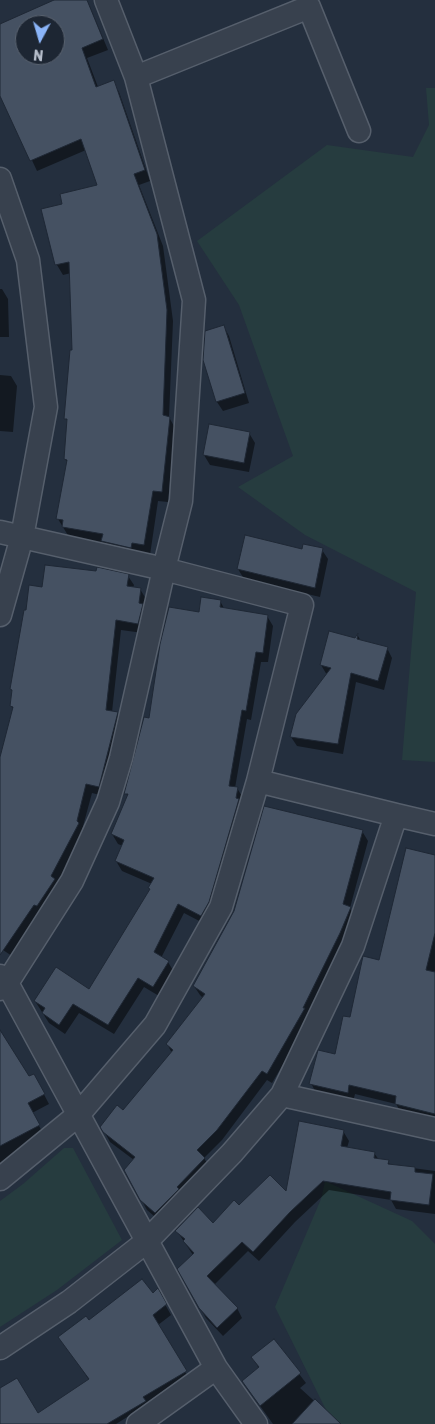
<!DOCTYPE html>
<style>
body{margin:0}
#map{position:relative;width:435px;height:1424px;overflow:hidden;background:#242f3e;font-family:Rubik,sans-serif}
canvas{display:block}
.north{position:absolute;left:15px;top:15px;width:50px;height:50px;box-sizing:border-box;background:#1d2633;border:1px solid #59626f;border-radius:50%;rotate:186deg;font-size:14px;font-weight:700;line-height:20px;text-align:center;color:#b4bcc9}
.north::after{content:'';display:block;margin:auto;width:18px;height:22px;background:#8ab4f8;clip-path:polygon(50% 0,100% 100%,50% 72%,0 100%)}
</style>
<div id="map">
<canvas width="435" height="1424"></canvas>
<div class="north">N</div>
</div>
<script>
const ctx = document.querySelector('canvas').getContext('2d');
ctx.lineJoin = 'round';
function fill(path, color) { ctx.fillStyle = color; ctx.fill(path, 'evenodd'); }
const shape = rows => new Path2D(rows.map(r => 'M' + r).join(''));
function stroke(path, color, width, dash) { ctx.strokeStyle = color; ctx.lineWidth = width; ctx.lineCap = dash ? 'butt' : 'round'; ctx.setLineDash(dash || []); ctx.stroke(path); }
fill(shape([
 [426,88,435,88,435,762,402,760,416,592,305,535,238,487,293,456,239,305,197,241,327,145,413,157,429,125],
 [64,1148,73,1148,122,1240,57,1290,0,1327,0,1201,23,1184],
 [325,1181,412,1221,435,1244,435,1424,333,1424,275,1307,321,1199]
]), '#263c3f');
fill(shape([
 [59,0,86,0,90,7,108,50,87,58,98,87,113,82,119,92,150,181,139,185,163,246,173,321,169,417,175,428,168,502,158,501,150,555,109,552,104,543,69,537,58,519,68,464,65,459,68,422,66,418,73,351,71,273,63,275,57,265,43,210,64,205,99,186,86,150,37,171,0,92,0,25],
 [25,25,55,25,55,55,25,55],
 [0,289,2,289,8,299,9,337,0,337,0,342],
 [224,327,229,336,249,403,223,411,217,402],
 [0,375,11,376,17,386,13,432,0,431],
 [249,433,255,443,249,472,210,465,204,455],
 [322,550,328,559,320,597,244,579,238,569,303,551],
 [128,576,134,585,133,588,140,589,146,599,143,633,121,630,112,712,117,713,123,723,104,796,92,793,82,830,84,833,57,885,12,956,0,948,0,762,13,709,11,706,13,693,11,689,43,588],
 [220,601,225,610,267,616,273,626,268,662,261,662,251,720,247,719,235,788,237,788,243,798,207,925,184,913,161,958,168,962,174,972,159,996,144,987,114,1034,79,1013,65,1034,49,1023,35,1001,89,991,151,890,152,884,122,871,116,861,123,846,118,844,112,834,128,797,126,793,150,720,200,613],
 [358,636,361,641,387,648,392,658,384,690,356,682,343,754,297,746,291,737,327,675,321,665],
 [362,831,368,841,350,908,355,918,310,1019,272,1083,267,1080,222,1140,204,1158,210,1168,161,1222,147,1210,125,1170,134,1160,110,1142,102,1127,124,1111,172,1053,167,1044,203,998,200,995,194,986],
 [435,856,435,1122,402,1114,396,1104,355,1094,353,1102,316,1093,311,1083,336,1056,351,1019],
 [0,1033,28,1078,39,1085,49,1104,32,1113,44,1135,17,1149,21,1159,0,1170],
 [343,1131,349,1141,347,1148,374,1153,379,1160,388,1161,390,1165,435,1171,435,1214,396,1209,391,1200,329,1190,295,1222,259,1261,248,1251,214,1285,237,1308,242,1318,223,1336,206,1318,200,1308,193,1255,177,1231,213,1225,239,1206,286,1194],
 [157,1290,171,1315,158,1325,191,1382,135,1420,132,1414,116,1424,86,1424,89,1380,60,1337,89,1322,153,1295],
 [274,1341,306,1383,300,1388,334,1419,337,1424,273,1424,243,1382,259,1369,254,1359]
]), '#0007');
const building = shape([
 [54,0,87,0,103,39,82,48,96,87,114,80,145,170,134,174,157,234,167,310,163,415,170,417,162,492,153,491,144,545,132,543,131,548,101,541,103,534,62,527,63,520,56,519,67,460,64,459,67,419,64,419,70,350,72,350,69,262,55,265,41,209,62,204,60,194,97,185,81,139,30,161,0,96,0,24,54,0],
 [25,25,55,25,55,55,25,55,25,25],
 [224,325,245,393,216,402,203,360,205,331,224,325],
 [209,424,250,432,244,463,203,455,209,424],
 [245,535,302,549,303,544,323,548,315,588,237,569,245,535],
 [45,565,96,571,97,567,129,574,127,586,141,588,139,603,143,604,138,624,116,620,106,710,118,712,99,787,86,784,77,821,79,823,51,876,55,879,37,906,34,905,0,955,0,757,13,707,10,706,12,690,10,689,24,610,26,610,29,585,42,587,45,565],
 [201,597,221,600,220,607,268,615,263,653,256,652,246,711,242,710,229,786,238,787,236,798,239,799,209,902,201,916,178,904,154,952,169,961,153,987,138,978,108,1025,73,1004,59,1025,42,1013,45,1008,34,1001,56,967,89,989,150,889,148,888,154,878,115,861,124,840,111,834,128,794,124,794,144,717,149,718,160,644,169,607,199,612,201,597],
 [329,631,355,638,358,633,357,639,388,647,378,681,351,673,338,744,290,737,296,714,331,668,320,665,329,631],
 [264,806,363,830,343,904,351,907,340,933,303,1008,305,1008,267,1074,262,1071,217,1130,197,1150,205,1158,177,1187,179,1189,155,1213,140,1200,124,1170,135,1157,103,1132,100,1127,117,1105,123,1110,173,1050,166,1044,205,994,193,986,234,911,264,806],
 [406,848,435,855,435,933,426,970,435,972,435,1114,395,1104,396,1096,349,1085,348,1093,309,1084,318,1050,335,1054,343,1016,350,1017,363,956,379,960,406,848],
 [0,1030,29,1076,34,1074,45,1094,28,1103,40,1125,0,1146,0,1030],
 [299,1121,344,1130,341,1146,375,1152,374,1158,389,1160,388,1164,415,1167,415,1172,433,1174,429,1205,390,1200,391,1192,323,1181,290,1212,253,1252,242,1242,207,1276,238,1308,217,1328,199,1308,177,1269,194,1253,183,1241,185,1239,175,1231,198,1207,213,1223,234,1200,239,1205,270,1175,286,1191,299,1121],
 [142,1279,153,1293,158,1288,167,1304,153,1315,187,1371,143,1397,146,1401,107,1424,0,1424,0,1388,17,1378,38,1413,89,1379,58,1337,86,1316,89,1320,142,1279],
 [274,1339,301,1373,260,1406,242,1381,259,1367,251,1357,274,1339],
 [315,1399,341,1424,292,1424,315,1399]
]);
fill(building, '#455162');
stroke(building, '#1f2835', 1);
const minor = shape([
 [106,0,136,77],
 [0,179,28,260,46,407,22,537,0,615],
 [0,532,164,569,181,501,194,300,136,77,309,7,359,131],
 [396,815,435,824],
 [0,976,7,983,216,1368],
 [0,989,7,983,72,881,108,802,121,758,164,569,302,605,258,781],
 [282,1095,435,1129],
 [0,1179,78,1115,155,1025,221,907,258,781,396,815,353,946,282,1095,232,1153,146,1242,69,1302,0,1348],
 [138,1424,216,1368,256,1424]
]);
stroke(minor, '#565f6c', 25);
stroke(minor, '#38414e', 22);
</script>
